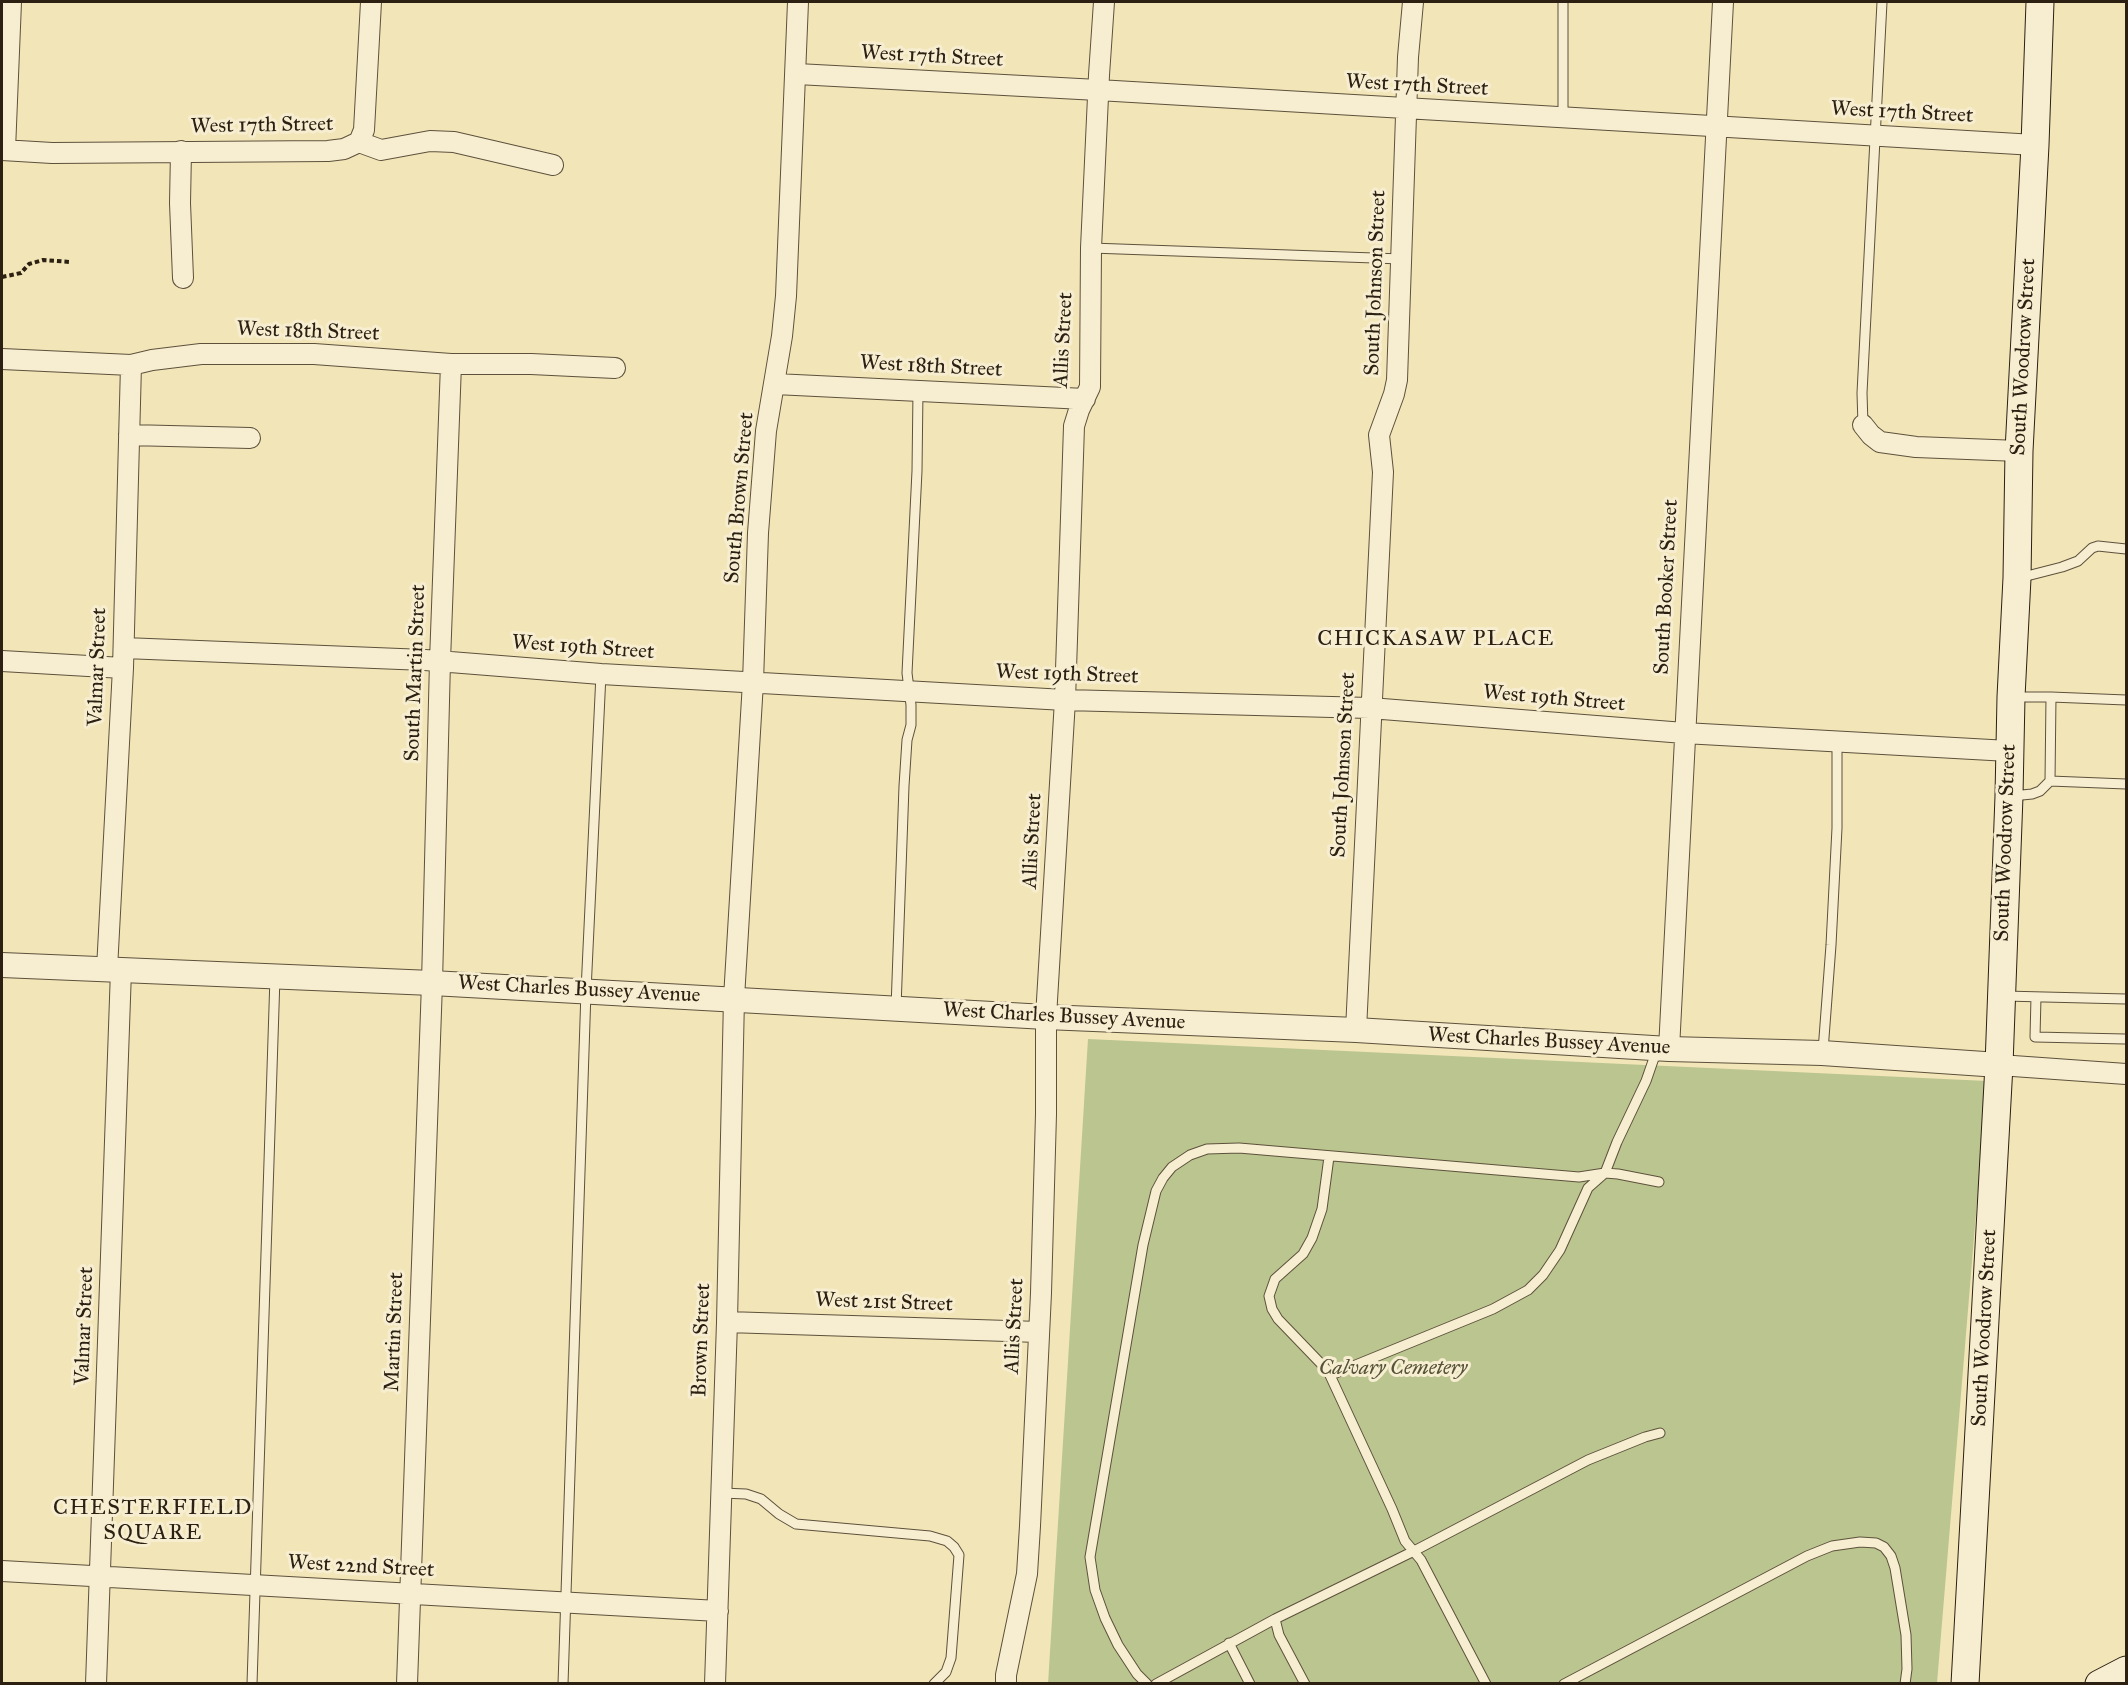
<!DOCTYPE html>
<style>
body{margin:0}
#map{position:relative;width:2128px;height:1685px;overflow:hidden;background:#f2e5b8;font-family:"IM FELL Great Primer",serif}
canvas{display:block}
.frame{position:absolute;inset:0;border:3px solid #2b2012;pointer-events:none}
</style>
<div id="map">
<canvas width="2128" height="1685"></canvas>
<div class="frame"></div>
</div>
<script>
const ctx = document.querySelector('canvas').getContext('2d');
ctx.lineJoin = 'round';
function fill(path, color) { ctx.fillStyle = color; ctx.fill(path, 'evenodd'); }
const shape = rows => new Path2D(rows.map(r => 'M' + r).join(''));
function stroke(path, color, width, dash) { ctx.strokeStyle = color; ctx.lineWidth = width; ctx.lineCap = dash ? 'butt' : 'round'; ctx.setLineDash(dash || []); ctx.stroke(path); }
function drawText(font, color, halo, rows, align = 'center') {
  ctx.font = font + ' "IM FELL Great Primer",serif'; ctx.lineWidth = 6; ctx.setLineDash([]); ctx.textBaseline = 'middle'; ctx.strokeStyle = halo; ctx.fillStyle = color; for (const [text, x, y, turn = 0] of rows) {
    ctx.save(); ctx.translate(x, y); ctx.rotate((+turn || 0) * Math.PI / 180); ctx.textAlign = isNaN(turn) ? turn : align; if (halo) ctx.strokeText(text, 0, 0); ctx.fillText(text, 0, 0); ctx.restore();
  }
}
fill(shape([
 [1088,1039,1987,1081,1937,1683,1048,1684]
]), '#bac58f');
const service = shape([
 [1563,2,1563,118],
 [1091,248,1402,259],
 [1863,425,1862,393,1882,2],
 [2019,578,2062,567,2078,561,2092,548,2098,546,2126,549],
 [2013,697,2051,697,2050,781,2126,784],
 [2051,697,2126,700],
 [2012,796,2032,794,2040,791,2050,781],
 [2004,996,2126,999],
 [2036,997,2035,1037,2125,1039],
 [896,1008,904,786,907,740,911,725,911,705,907,673,917,471,918,391],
 [1823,1051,1831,945,1837,828,1837,742],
 [1329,1157,1322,1209,1312,1238,1303,1254,1275,1279,1269,1296,1272,1309,1278,1319,1328,1371,1336,1373,1493,1309,1528,1290,1543,1275,1560,1250,1588,1188,1605,1173,1617,1142,1646,1081,1654,1058,1662,1053],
 [1328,1371,1392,1509,1405,1541,1421,1560,1486,1684],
 [722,1493,746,1494,761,1499,779,1514,796,1524,930,1536,947,1541,954,1547,959,1555,951,1658,946,1672,934,1684],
 [1275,1619,1279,1635,1305,1684],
 [1229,1643,1250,1684],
 [252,1684,275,977],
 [563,1684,586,991,601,674],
 [1147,1684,1137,1674,1118,1645,1105,1618,1095,1590,1090,1557,1143,1245,1156,1191,1163,1178,1172,1167,1190,1155,1207,1149,1239,1148,1579,1177,1605,1173,1618,1174,1659,1182],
 [1156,1684,1275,1619,1414,1551,1588,1460,1645,1437,1660,1433],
 [1564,1684,1807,1556,1832,1546,1860,1542,1876,1543,1884,1547,1891,1556,1895,1568,1906,1635,1907,1669,1905,1684]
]);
const minor = shape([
 [797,74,1098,90,2035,145],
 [359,142,364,130,371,2],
 [2,150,52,153,328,151,344,149,359,142,381,150,430,141,454,142,553,165],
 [5,150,11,2],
 [181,151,180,203,183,278],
 [2,359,131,365,152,360,201,354,314,354,451,364,531,364,615,368],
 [775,384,1085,399],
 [1863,425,1871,435,1880,442,1916,447,2019,451],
 [129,435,250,438],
 [124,648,425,660,601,674,1065,700,1370,708,1684,733,2009,751],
 [2,661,123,668],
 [107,969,123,668,131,365],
 [1356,1030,1383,472,1379,435,1394,394,1397,380,1408,57,1413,2],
 [1669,1049,1723,2],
 [1999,1065,2126,1074],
 [727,1322,1039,1332],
 [2,1571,718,1611],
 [96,1684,121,970],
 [407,1684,432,983,440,661,451,364],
 [715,1684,727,1322,734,998,753,682,758,533,766,431,782,336,786,296,798,2],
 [1006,1684,1006,1675,1027,1574,1030,1526,1041,1293,1046,1114,1046,1017,1065,700,1074,426,1079,410,1090,387,1091,248,1099,75,1104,2]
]);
const tertiary = shape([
 [2,965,432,983,1046,1017,1356,1030,1669,1049,1822,1053,1999,1065]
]);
const secondary = shape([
 [1965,1684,1999,1065,2009,796,2011,697,2017,578,2019,451,2035,145,2040,2],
 [2099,1684,2126,1670]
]);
stroke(service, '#5d513c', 11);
stroke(minor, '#5d513c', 22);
stroke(tertiary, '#5d513c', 26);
stroke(secondary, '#2b2012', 29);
stroke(shape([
 [2,277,21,273,29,264,43,260,70,262]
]), '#2b2012', 4, [4.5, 3]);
stroke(service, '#f7eed1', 9);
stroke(minor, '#f7eed1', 20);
stroke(tertiary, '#f7eed1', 24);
stroke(secondary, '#f7eed1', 27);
drawText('21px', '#2b2012', '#f7eed1', [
 ["West 17th Street",932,57,3],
 ["West 17th Street",1417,86,3],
 ["West 17th Street",1902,113,3],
 ["West 17th Street",262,126,-1],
 ["South Johnson Street",1376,283,-88],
 ["West 18th Street",308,332,2],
 ["Allis Street",1064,340,-87],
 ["South Woodrow Street",2024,357,-87],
 ["West 18th Street",931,367,3],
 ["South Brown Street",740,498,-85],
 ["South Booker Street",1667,587,-87],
 ["West 19th Street",583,648,4],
 ["Valmar Street",98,667,-88],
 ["South Martin Street",416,673,-88],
 ["West 19th Street",1067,675,2],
 ["West 19th Street",1554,699,5],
 ["South Johnson Street",1344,765,-87],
 ["Allis Street",1033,841,-87],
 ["South Woodrow Street",2006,843,-88],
 ["West Charles Bussey Avenue",579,990,3],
 ["West Charles Bussey Avenue",1064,1017,3],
 ["West Charles Bussey Avenue",1549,1042,3],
 ["West 21st Street",884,1303,2],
 ["Valmar Street",85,1326,-88],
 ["Allis Street",1015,1326,-87],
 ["South Woodrow Street",1985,1328,-87],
 ["Martin Street",395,1332,-88],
 ["Brown Street",702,1340,-88],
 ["West 22nd Street",361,1567,3]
]);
drawText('italic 21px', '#565238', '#f7eed1', [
 ["Calvary Cemetery",1393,1369]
]);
ctx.letterSpacing = '1.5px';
drawText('22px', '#2b2012', '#f7eed1', [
 ["CHICKASAW PLACE",1436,640],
 ["CHESTERFIELD",153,1509],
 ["SQUARE",153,1534]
]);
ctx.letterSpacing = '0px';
</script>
